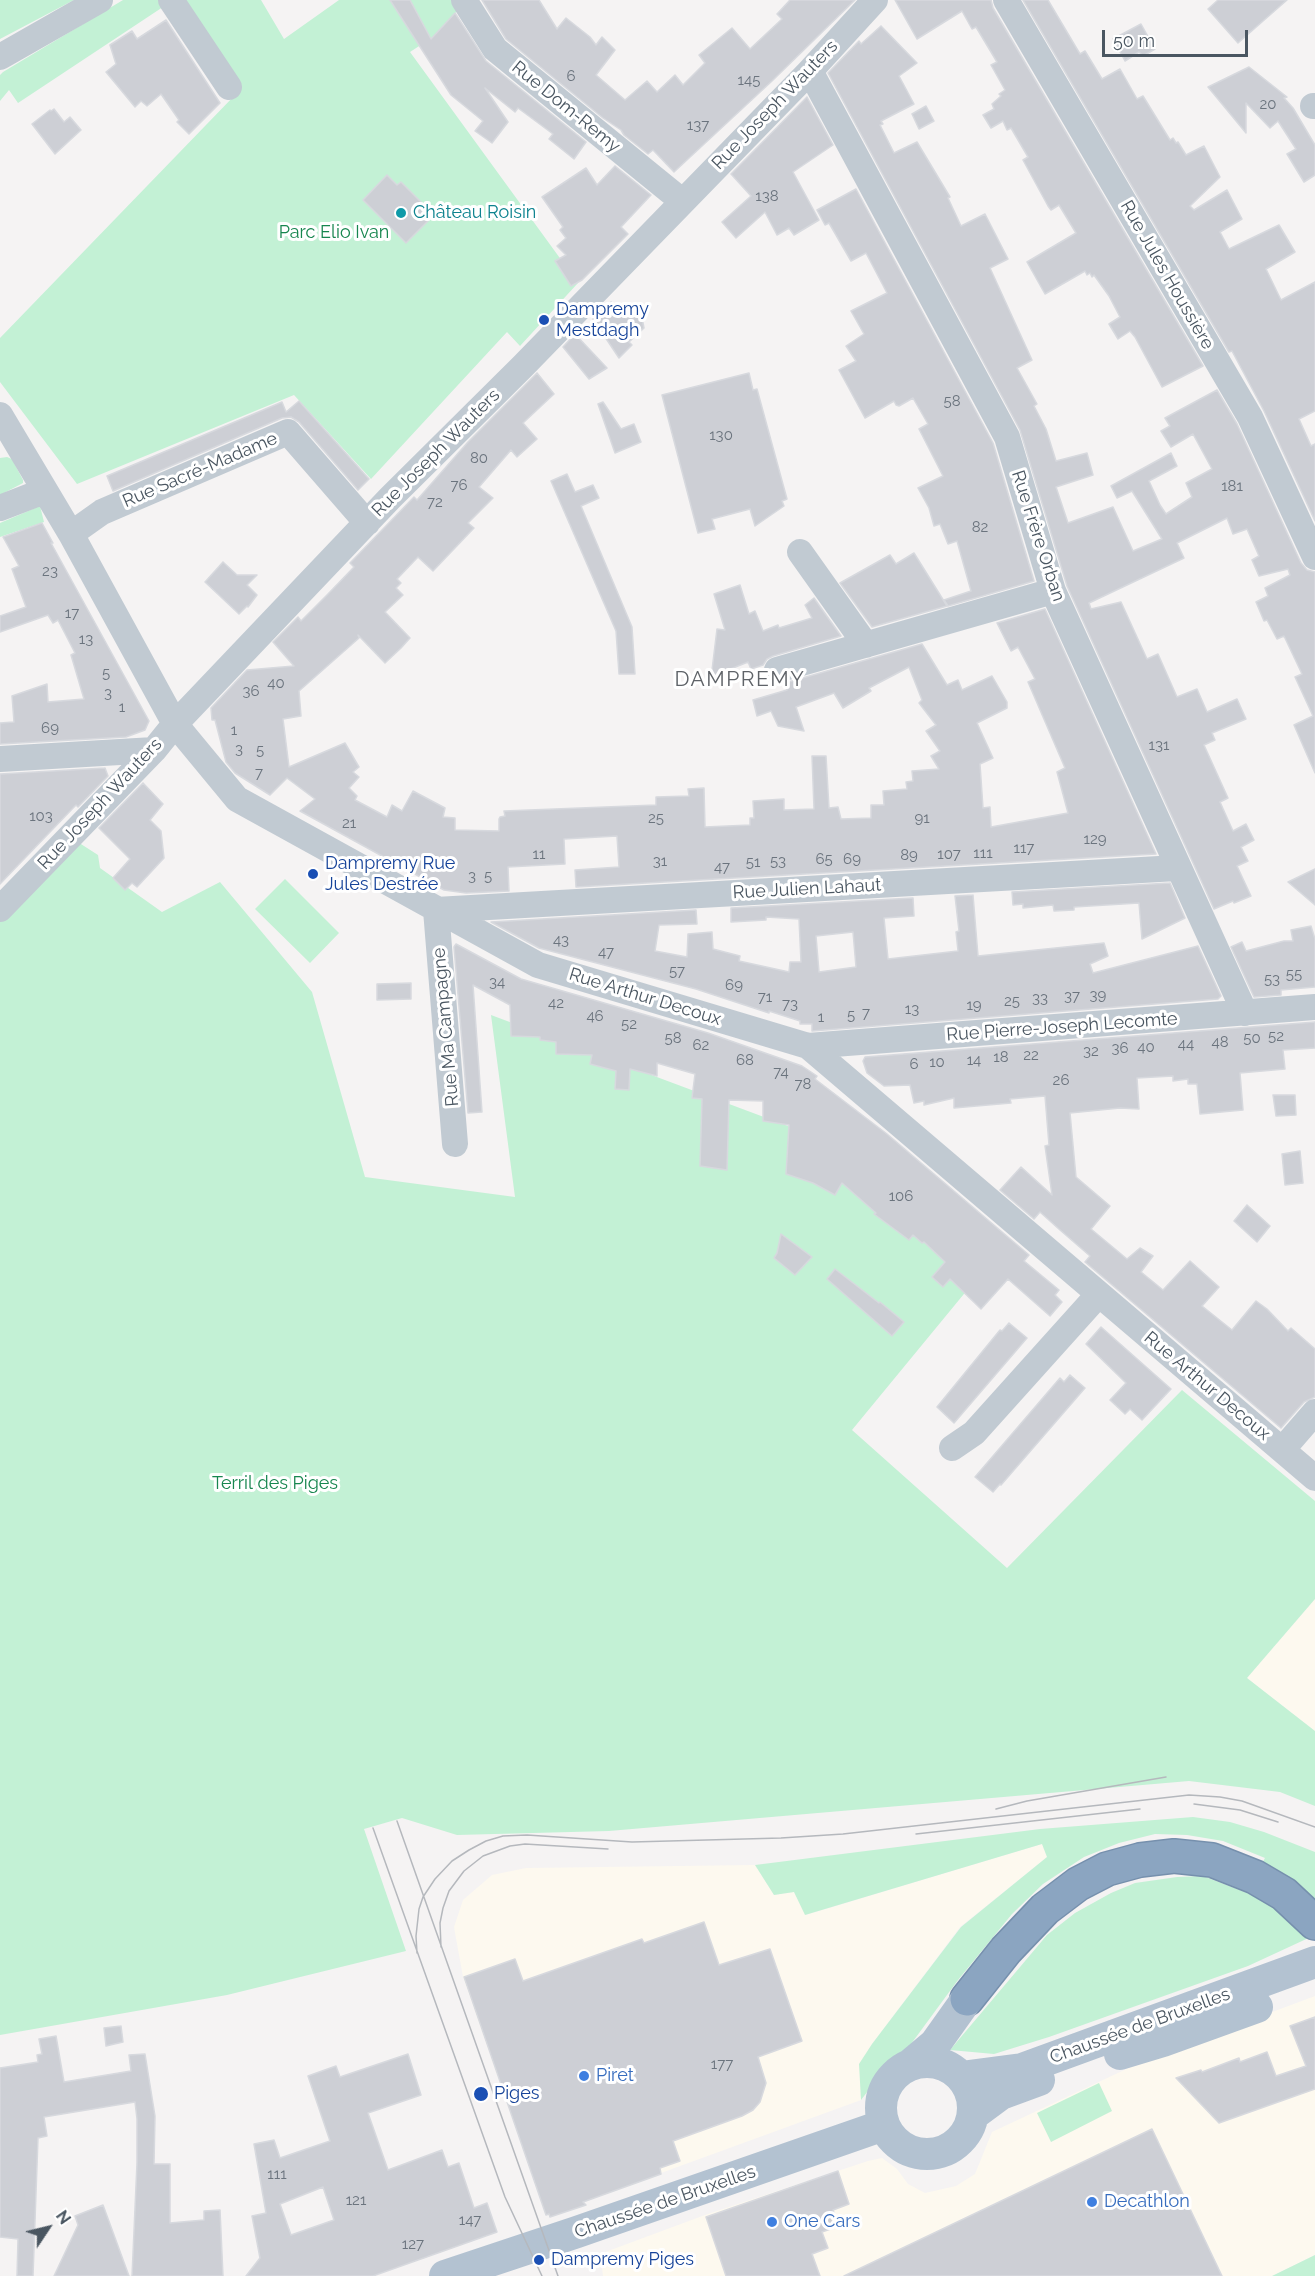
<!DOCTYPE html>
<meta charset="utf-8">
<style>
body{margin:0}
#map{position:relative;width:1315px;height:2276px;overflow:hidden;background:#f5f3f3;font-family:Raleway,sans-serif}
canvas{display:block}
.north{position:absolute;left:18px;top:2198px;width:60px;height:60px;-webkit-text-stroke:4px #fff;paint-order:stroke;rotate:55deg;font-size:16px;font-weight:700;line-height:24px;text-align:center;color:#4a5661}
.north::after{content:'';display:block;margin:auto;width:21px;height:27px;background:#4a5661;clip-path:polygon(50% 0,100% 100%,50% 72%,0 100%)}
.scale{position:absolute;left:1102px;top:30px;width:146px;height:27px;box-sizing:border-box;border:3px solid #4a5661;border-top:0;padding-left:8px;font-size:18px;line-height:21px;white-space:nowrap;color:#4a5661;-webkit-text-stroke:4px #fff;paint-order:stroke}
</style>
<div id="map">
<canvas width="1315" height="2276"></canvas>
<div class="north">N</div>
<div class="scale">50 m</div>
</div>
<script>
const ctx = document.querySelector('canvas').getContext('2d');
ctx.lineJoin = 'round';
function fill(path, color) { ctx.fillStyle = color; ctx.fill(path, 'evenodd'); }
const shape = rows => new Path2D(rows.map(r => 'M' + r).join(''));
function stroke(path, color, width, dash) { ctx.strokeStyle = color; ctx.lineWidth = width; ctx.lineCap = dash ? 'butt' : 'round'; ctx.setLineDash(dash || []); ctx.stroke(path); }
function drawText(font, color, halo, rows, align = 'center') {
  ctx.font = font + ' Raleway,sans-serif'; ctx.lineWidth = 6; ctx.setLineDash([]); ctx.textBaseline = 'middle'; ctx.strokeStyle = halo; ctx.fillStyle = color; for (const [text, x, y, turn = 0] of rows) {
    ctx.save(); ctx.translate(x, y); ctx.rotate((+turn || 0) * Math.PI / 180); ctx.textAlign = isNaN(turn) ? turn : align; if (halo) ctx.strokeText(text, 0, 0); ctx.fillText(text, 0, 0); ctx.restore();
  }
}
fill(shape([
 [1315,1599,1315,1731,1247,1678],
 [1042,1844,1047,1857,960,1927,872,2044,860,2064,861,2100,546,2215,463,1977,454,1927,463,1900,492,1875,526,1868,755,1865,774,1895,794,1892,806,1915],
 [1315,1996,1315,2255,1272,2276,603,2276,600,2254,705,2215,868,2161,882,2158,897,2169,908,2184,925,2193,956,2186,975,2174,992,2132,1152,2057]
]), '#fdf9ef');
fill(shape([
 [0,0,74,0,0,39],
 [123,0,261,0,284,39,339,0,464,0,467,5,455,13,433,37,410,52,578,283,520,346,507,332,371,479,294,395,77,484,0,382,0,338,235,95,172,1,18,103,9,90,0,101,0,75,3,72],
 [7,457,12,459,23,480,23,483,0,495,0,458],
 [40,506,44,522,0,537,0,523],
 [70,837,98,855,100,868,162,912,220,882,312,992,365,1177,515,1197,491,1015,812,1135,982,1272,852,1430,1007,1568,1182,1390,1315,1501,1315,1599,1247,1678,1315,1731,1315,1806,1280,1792,1189,1781,609,1831,457,1835,402,1818,364,1829,406,1951,227,1995,0,2035,0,915],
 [285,879,339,933,310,963,255,909],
 [1193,1817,1230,1822,1264,1832,1315,1852,1315,1935,1248,1966,1049,2037,994,2054,950,2050,1047,1935,1075,1913,1111,1893,1135,1883,1177,1877,1203,1876,1245,1892,1265,1858,1223,1841,1187,1835,1155,1834,1119,1843,1084,1857,1043,1884,1012,1914,958,1980,911,2044,890,2062,861,2100,859,2064,872,2044,961,1927,1047,1857,1042,1844,805,1915,794,1892,774,1895,755,1865,1040,1829],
 [1099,2083,1112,2111,1051,2142,1037,2113],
 [1315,2255,1315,2276,1272,2276]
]), '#c3f1d5');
const building = shape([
 [390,0,410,0,431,39,455,13,486,61,586,142,574,159,549,139,553,134,518,108,515,112,485,88,508,122,492,143,475,131,483,121,451,95,390,0],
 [482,0,539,0,557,29,566,18,590,37,596,45,602,37,615,50,596,75,625,100,647,81,657,92,675,75,683,85,705,63,699,55,732,28,750,49,782,19,777,14,790,0,855,0,772,81,674,172,653,150,648,154,624,135,621,130,603,118,506,39,482,0],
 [895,0,991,0,993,8,1203,366,1162,387,1135,337,1130,331,1118,339,1109,324,1120,317,1109,296,1094,275,1092,277,1090,273,1087,275,1085,271,1045,294,1027,262,1076,233,1059,205,1051,210,1048,206,1023,160,1028,157,1011,128,1007,130,1003,121,991,128,983,115,994,109,992,104,1001,96,999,94,1005,90,991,65,997,62,976,27,972,29,962,11,917,39,895,0],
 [1023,0,1048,0,1080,54,1085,51,1102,79,1120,69,1137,99,1143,96,1170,140,1173,138,1176,143,1178,142,1186,155,1204,146,1220,177,1190,206,1194,210,1227,190,1242,219,1220,232,1229,249,1279,225,1295,252,1266,269,1281,300,1315,282,1315,411,1299,419,1311,446,1315,444,1315,521,1264,411,1232,351,1229,352,1023,0],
 [1218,0,1287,0,1238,43,1208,9,1218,0],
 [166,20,220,103,189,134,177,122,179,120,161,94,147,106,141,101,135,107,106,72,116,64,110,45,132,31,137,39,166,20],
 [1141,24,1155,49,1143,56,1139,52,1125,61,1113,39,1141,24],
 [881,26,917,63,899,76,914,104,881,121,883,124,880,125,894,153,917,142,950,197,948,198,961,226,985,214,1008,259,990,268,1032,360,1017,368,1037,404,1034,406,1046,429,1056,461,1087,453,1093,475,1056,487,1068,523,1113,507,1133,551,1162,539,1132,491,1117,498,1111,486,1171,453,1177,466,1149,481,1160,505,1166,514,1192,497,1186,483,1212,469,1193,434,1171,447,1161,431,1170,426,1165,418,1217,390,1237,424,1301,563,1307,570,1315,572,1315,773,1294,725,1313,716,1295,677,1302,674,1284,636,1277,639,1267,620,1264,621,1256,602,1268,596,1265,588,1290,575,1288,569,1259,576,1252,560,1259,556,1247,529,1233,534,1227,518,1177,543,1184,558,1089,603,1091,609,1121,602,1147,659,1158,654,1177,697,1197,689,1207,712,1237,699,1246,719,1212,733,1215,740,1204,745,1228,798,1220,802,1233,831,1246,824,1254,840,1241,847,1248,861,1237,866,1251,896,1234,903,1233,901,1214,909,1067,586,1020,430,828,73,859,41,861,44,881,26],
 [1249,67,1287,97,1284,98,1293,108,1315,145,1315,175,1304,182,1287,154,1296,149,1278,121,1270,128,1246,103,1246,133,1208,87,1249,67],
 [807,97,833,145,793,172,819,220,794,235,789,228,777,235,765,212,736,238,722,222,751,196,731,174,807,97],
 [926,106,934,121,919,129,912,114,926,106],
 [54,109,64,122,70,117,81,130,55,154,32,124,50,110,51,111,54,109],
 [615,166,651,195,621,227,628,234,582,280,571,286,555,261,566,255,557,246,566,238,560,230,563,227,542,197,586,168,597,185,615,166],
 [387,175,397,185,401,182,424,205,420,208,431,218,406,243,363,200,387,175],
 [856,189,993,443,1034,581,948,606,944,600,971,591,957,541,948,544,940,524,934,526,929,508,918,488,943,476,919,429,928,424,913,398,899,406,896,405,894,401,865,418,839,370,856,361,846,346,864,334,851,311,887,293,866,253,851,261,829,223,825,225,817,210,856,189],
 [611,302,626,318,635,310,642,318,644,328,629,342,632,345,619,358,593,319,611,302],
 [575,334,607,368,589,379,563,347,575,334],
 [537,373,554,394,523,423,537,439,517,457,511,450,479,487,493,498,468,523,474,528,433,571,418,557,397,579,401,583,396,588,403,595,385,612,410,638,401,648,385,663,358,635,359,638,299,691,301,716,283,719,289,767,345,743,359,767,353,772,359,777,349,788,357,796,355,800,387,817,392,805,402,811,413,791,445,808,443,817,455,818,455,830,499,831,499,819,500,817,505,816,504,811,656,805,656,797,689,796,688,789,704,788,705,827,750,825,750,818,754,818,753,801,784,799,784,810,814,809,812,756,826,756,829,808,838,807,841,819,871,818,871,805,884,805,883,791,907,789,906,782,913,781,912,771,939,769,931,756,940,751,926,731,936,725,919,703,922,700,909,667,869,688,871,691,843,708,834,693,796,707,804,731,778,726,771,711,757,716,753,700,787,690,785,683,922,644,947,685,958,680,962,690,992,676,1007,702,1007,708,977,723,993,758,980,764,983,808,990,807,991,827,1068,813,1057,772,1065,768,1028,682,1035,679,1018,647,1011,651,997,623,1045,609,1156,854,576,887,575,870,619,867,617,836,564,839,565,864,508,867,509,891,466,893,444,890,300,811,315,799,287,778,270,795,235,773,226,762,215,720,212,720,211,708,247,670,294,666,273,642,298,617,301,621,327,595,354,567,350,563,414,497,417,500,468,442,537,373],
 [749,373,753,390,757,389,787,499,782,501,784,506,755,526,750,509,712,519,715,529,698,533,662,395,749,373],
 [299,401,369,479,358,490,299,422,291,417,282,418,113,491,107,476,282,402,286,412,299,401],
 [603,402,621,429,634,424,641,442,615,453,598,404,603,402],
 [567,474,575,492,593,485,599,498,581,506,632,627,635,674,619,674,616,631,551,481,567,474],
 [42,523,53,543,51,543,149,721,145,730,126,737,0,744,0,723,14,722,12,696,47,684,48,702,84,699,71,655,75,653,58,620,53,623,48,615,0,632,0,616,26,607,12,569,19,566,3,537,42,523],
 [914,553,947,606,872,627,840,583,890,555,896,564,914,553],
 [223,562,237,575,257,575,247,585,257,595,248,607,247,606,239,614,205,582,223,562],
 [740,585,749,614,755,611,763,631,778,625,779,628,812,618,805,605,814,598,841,636,773,656,767,659,763,665,751,669,748,662,713,676,712,670,717,629,725,630,714,594,740,585],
 [105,768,108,776,78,807,76,805,0,884,0,774,105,768],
 [143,783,163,804,150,820,161,831,164,858,137,887,132,883,125,890,113,878,130,859,99,828,143,783],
 [1315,869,1315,905,1288,882,1315,869],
 [1170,883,1185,918,1142,939,1139,903,1074,907,1074,910,1054,911,1053,905,1023,908,1023,904,1013,905,1012,892,1170,883],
 [973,895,978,956,1104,943,1108,956,1090,964,1093,973,1198,946,1221,996,1218,999,812,1031,812,1024,800,1024,800,1021,769,1011,769,1013,696,989,539,948,491,922,696,910,697,924,659,925,655,951,687,957,688,934,712,932,713,949,740,956,739,961,789,972,790,962,801,962,799,919,766,917,766,920,731,922,731,908,913,898,914,916,884,918,888,959,958,951,956,932,959,931,955,896,973,895],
 [853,932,856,967,819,972,816,936,853,932],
 [1311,926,1315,939,1315,987,1281,990,1281,995,1254,997,1231,947,1242,942,1246,951,1284,941,1293,941,1291,930,1311,926],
 [456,944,521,979,708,1033,802,1066,817,1076,815,1079,887,1134,1029,1255,1024,1261,1059,1290,1055,1295,1062,1302,1050,1316,1008,1279,981,1309,950,1279,943,1287,932,1277,945,1262,924,1242,922,1243,913,1235,909,1240,874,1214,876,1213,842,1183,835,1195,813,1183,786,1174,789,1125,763,1121,763,1101,729,1100,727,1170,700,1166,702,1099,692,1098,695,1074,657,1063,657,1076,630,1069,629,1090,615,1089,616,1071,590,1064,592,1055,556,1054,556,1042,540,1040,540,1037,511,1036,510,1005,473,985,482,1112,468,1113,454,947,456,944],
 [411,983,411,999,377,1000,377,984,411,983],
 [1315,1022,1315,1048,1283,1050,1285,1069,1240,1073,1243,1110,1200,1114,1197,1084,1188,1084,1188,1079,1173,1081,1173,1076,1137,1078,1139,1109,1120,1108,1070,1113,1076,1177,1110,1206,1091,1229,1127,1259,1140,1248,1153,1256,1141,1272,1163,1290,1190,1261,1219,1287,1202,1306,1232,1330,1256,1301,1267,1309,1288,1331,1291,1328,1315,1349,1315,1397,1304,1402,1281,1428,1085,1262,1090,1256,1060,1230,1040,1212,1034,1219,1000,1190,1021,1167,1052,1195,1045,1146,1049,1145,1045,1096,1010,1099,1011,1103,954,1108,954,1098,924,1105,924,1101,914,1103,910,1085,884,1086,867,1073,863,1061,865,1057,1315,1022],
 [1273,1095,1295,1095,1296,1115,1276,1116,1273,1095],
 [1300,1151,1303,1183,1285,1185,1282,1154,1300,1151],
 [1247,1205,1270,1226,1257,1242,1234,1221,1247,1205],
 [781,1234,812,1257,795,1275,774,1258,777,1253,781,1234],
 [835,1269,879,1303,880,1302,904,1322,892,1336,827,1279,835,1269],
 [1009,1323,1027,1338,954,1423,937,1407,1000,1330,1002,1331,1009,1323],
 [1101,1327,1171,1389,1142,1420,1130,1409,1125,1414,1110,1400,1126,1383,1086,1344,1101,1327],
 [1070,1375,1085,1388,1001,1485,1000,1484,993,1492,975,1477,1060,1378,1064,1382,1070,1375],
 [704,1922,719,1965,770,1949,802,2041,758,2057,766,2083,760,2102,753,2110,742,2116,673,2141,680,2161,660,2168,661,2174,583,2202,586,2205,550,2217,549,2214,546,2215,464,1977,515,1959,523,1981,642,1939,644,1943,704,1922],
 [1315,2017,1315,2089,1219,2123,1176,2078,1201,2070,1202,2072,1239,2058,1240,2062,1267,2052,1276,2076,1306,2066,1290,2026,1315,2017],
 [121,2026,123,2042,106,2046,104,2028,121,2026],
 [56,2036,64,2082,131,2071,129,2055,145,2054,155,2116,154,2164,170,2164,170,2223,204,2220,204,2211,220,2210,223,2276,132,2276,137,2163,137,2119,135,2102,44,2117,47,2136,38,2138,33,2276,17,2276,18,2239,0,2237,0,2068,38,2062,37,2055,42,2054,39,2039,56,2036],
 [408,2054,421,2095,368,2113,388,2170,442,2150,448,2167,459,2163,474,2208,487,2203,497,2232,373,2276,246,2276,260,2258,252,2216,266,2213,254,2144,274,2140,280,2158,330,2141,308,2076,336,2066,340,2077,408,2054],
 [323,2187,334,2220,291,2235,280,2204,323,2187],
 [1152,2129,1222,2276,844,2276,1152,2129],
 [838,2171,849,2204,833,2210,839,2226,822,2232,828,2248,812,2254,820,2276,726,2276,706,2217,838,2171],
 [103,2205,129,2276,54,2276,78,2225,75,2216,103,2205]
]);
fill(building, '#cdcfd5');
stroke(building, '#d7d9de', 1.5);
const highway = shape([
 [967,1999,1006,1950,1045,1909,1078,1884,1107,1869,1140,1860,1174,1856,1212,1860,1255,1877,1284,1894,1315,1923]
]);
stroke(highway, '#7690ad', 36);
stroke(shape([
 [171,0,229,87],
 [464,0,495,49,682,201],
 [1006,0,1250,417,1315,557],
 [0,57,100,0],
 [810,71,1007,437,1053,591,1245,1013],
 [1313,106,1315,106],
 [0,415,71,534,175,724,237,799,538,965,808,1046,1315,1478],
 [0,508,44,491],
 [71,534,102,512,288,432,367,523],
 [800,552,866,645],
 [777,670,1053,591],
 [0,759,154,750],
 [0,909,154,750,175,724,390,498,523,366,810,71,875,0],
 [808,1046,1315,1007],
 [455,1144,436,910,1177,868],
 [952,1448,974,1433,1099,1294],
 [1282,1450,1315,1412]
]), '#c1cad2', 26);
stroke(shape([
 [1120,2054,1163,2041,1257,2007],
 '881 2108a46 46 0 1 1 92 0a46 46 0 1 1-92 0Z',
 [910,2065,935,2044,967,1999],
 [961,2077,1022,2069,1315,1962],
 [974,2114,1001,2094,1039,2080],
 [445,2276,577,2232,884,2125]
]), '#b3c2d1', 32);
stroke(highway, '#8ba5c1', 33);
stroke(shape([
 [1194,1804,1240,1810,1278,1822],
 [996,1809,1027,1801,1166,1777],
 [397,1821,558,2276],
 [373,1828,505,2197,542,2276],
 [916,1834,1140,1809],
 [441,1947,440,1923,443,1908,449,1891,464,1871,483,1856,510,1846,525,1844,608,1849],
 [417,1953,416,1936,419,1909,423,1897,435,1879,452,1861,469,1850,486,1841,503,1836,527,1835,632,1842,781,1838,843,1834,1189,1795,1220,1797,1242,1801,1315,1827]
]), '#b5b8bd', 1.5);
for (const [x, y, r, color] of [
 [401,213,6,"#0f9aa8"],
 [544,320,6,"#1a4fb4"],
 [313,874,6,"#1a4fb4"],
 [584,2076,6,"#3f7fe0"],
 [481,2094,8,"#1a4fb4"],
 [1092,2202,6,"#3f7fe0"],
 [772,2222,6,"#3f7fe0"],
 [539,2260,6,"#1a4fb4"]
]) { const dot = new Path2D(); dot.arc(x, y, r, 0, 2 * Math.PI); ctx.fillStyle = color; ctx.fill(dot); stroke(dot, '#fff', 2); }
drawText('15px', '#6b747e', null, [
 ["6",571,76],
 ["145",749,80],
 ["20",1268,104],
 ["137",698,125],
 ["138",767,196],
 ["58",952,401],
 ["130",721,435],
 ["80",479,458],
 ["76",459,485],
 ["181",1232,486],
 ["72",435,502],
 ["82",980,527],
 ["23",50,571],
 ["17",72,613],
 ["13",86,639],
 ["5",106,673],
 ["40",276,683],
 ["36",251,691],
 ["3",108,693],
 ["1",122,707],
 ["69",50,728],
 ["1",234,730],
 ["131",1159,745],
 ["3",239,749],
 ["5",260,750],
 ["7",259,773],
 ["103",41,816],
 ["25",656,818],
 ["91",922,818],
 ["21",349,823],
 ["129",1095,839],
 ["117",1024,848],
 ["111",983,853],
 ["11",539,854],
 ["107",949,854],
 ["89",909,855],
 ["65",824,859],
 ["69",852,859],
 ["31",660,861],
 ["53",778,861],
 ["51",753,862],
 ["47",722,867],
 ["3",472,876],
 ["5",488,876],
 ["43",561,940],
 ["47",606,952],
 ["57",677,971],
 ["55",1294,974],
 ["53",1272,979],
 ["34",497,982],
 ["69",734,985],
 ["39",1098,995],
 ["37",1072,996],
 ["71",765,997],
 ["33",1040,998],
 ["25",1012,1001],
 ["42",556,1003],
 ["73",790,1004],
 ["19",974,1005],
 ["13",912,1009],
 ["7",866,1013],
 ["5",851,1015],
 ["46",595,1016],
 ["1",821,1017],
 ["52",629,1024],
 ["52",1276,1036],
 ["58",673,1038],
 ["50",1252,1038],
 ["48",1220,1042],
 ["44",1186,1044],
 ["62",701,1045],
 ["40",1146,1047],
 ["36",1120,1048],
 ["32",1091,1051],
 ["22",1031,1055],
 ["18",1001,1057],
 ["68",745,1060],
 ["14",974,1060],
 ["10",937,1062],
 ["6",914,1064],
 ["74",781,1072],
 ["26",1061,1080],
 ["78",803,1084],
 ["106",901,1196],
 ["177",722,2064],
 ["111",277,2174],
 ["121",356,2200],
 ["147",470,2220],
 ["127",413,2244]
]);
drawText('18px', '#4a5661', '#fff', [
 ["Rue Joseph Wauters",775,105,-46],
 ["Rue Dom-Remy",566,107,39],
 ["Rue Jules Houssière",1167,275,60],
 ["Rue Joseph Wauters",436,453,-45],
 ["Rue Sacré-Madame",200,470,-23],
 ["Rue Frère Orban",1038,536,72],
 ["Rue Joseph Wauters",100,804,-47],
 ["Rue Julien Lahaut",807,889,-3],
 ["Rue Arthur Decoux",645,997,17],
 ["Rue Ma Campagne",446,1027,-95],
 ["Rue Pierre-Joseph Lecomte",1062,1027,-4],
 ["Rue Arthur Decoux",1207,1386,40],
 ["Chaussée de Bruxelles",1140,2026,-20],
 ["Chaussée de Bruxelles",665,2202,-19]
]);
drawText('18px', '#0d838f', '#fff', [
 ["Château Roisin",413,213]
], 'left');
drawText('18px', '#17864f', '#fff', [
 ["Parc Elio Ivan",334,233],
 ["Terril des Piges",275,1484]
]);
drawText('18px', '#164399', '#fff', [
 ["Dampremy",556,310],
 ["Mestdagh",556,331],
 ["Dampremy Rue",325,864],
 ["Jules Destrée",325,885],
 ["Piges",494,2094],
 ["Dampremy Piges",551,2260]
], 'left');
drawText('18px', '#366cbe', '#fff', [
 ["Piret",596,2076],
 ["Decathlon",1104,2202],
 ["One Cars",784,2222]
], 'left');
ctx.letterSpacing = '1.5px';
drawText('21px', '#5f6368', '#fff', [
 ["DAMPREMY",740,680]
]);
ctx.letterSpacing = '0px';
</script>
